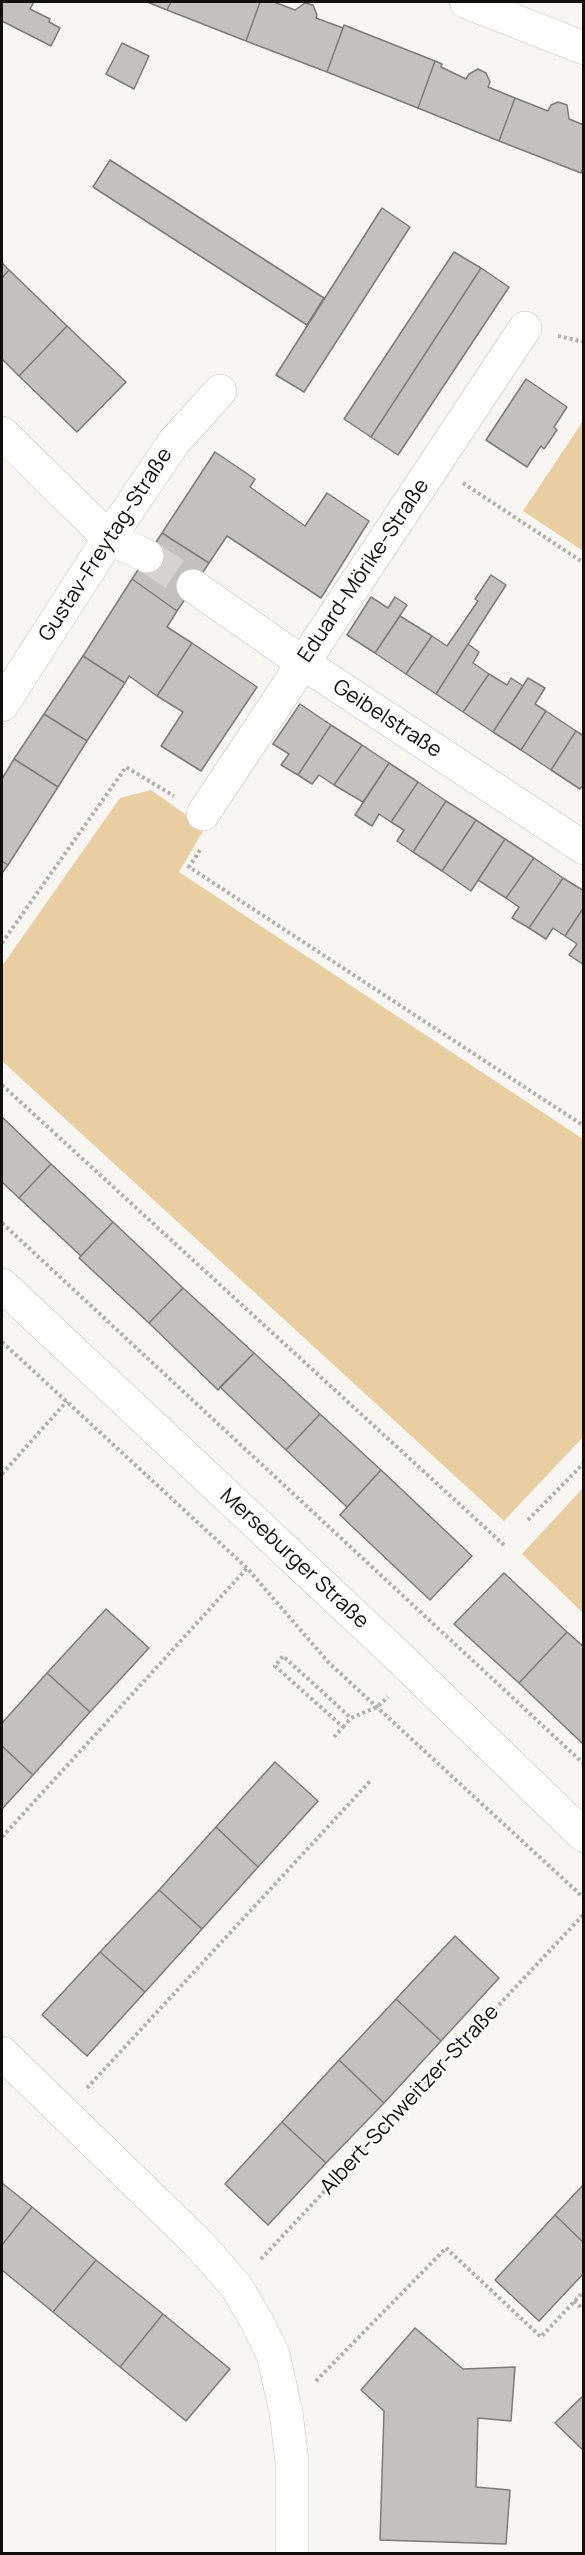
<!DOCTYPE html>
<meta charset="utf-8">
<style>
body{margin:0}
#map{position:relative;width:585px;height:2555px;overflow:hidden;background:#f8f6f2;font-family:Manrope,sans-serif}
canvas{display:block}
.frame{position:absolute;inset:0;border:3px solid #100f0e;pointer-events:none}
</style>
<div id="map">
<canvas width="585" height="2555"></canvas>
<div class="frame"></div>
</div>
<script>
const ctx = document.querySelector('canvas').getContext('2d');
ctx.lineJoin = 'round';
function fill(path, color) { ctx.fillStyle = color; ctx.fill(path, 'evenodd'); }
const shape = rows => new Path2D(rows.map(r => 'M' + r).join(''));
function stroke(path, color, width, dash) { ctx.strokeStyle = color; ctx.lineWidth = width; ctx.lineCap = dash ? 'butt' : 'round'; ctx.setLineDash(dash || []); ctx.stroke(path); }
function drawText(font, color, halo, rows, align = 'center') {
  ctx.font = font + ' Manrope,sans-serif'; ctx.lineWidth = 4.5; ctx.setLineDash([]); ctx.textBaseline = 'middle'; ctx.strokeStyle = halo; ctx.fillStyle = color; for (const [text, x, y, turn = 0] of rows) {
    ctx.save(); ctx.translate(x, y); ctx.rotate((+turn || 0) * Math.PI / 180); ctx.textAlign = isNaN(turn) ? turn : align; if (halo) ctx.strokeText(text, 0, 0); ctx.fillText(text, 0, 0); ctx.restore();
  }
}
fill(shape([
 [583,421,583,551,523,511],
 [151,790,205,828,179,872,583,1139,583,1437,504,1521,2,1061,2,966,120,798],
 [583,1488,583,1613,522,1554]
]), '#e9cea1');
const building = shape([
 [2,2,34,2,30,9,50,19,49,22,60,28,51,46,2,21,2,2],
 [147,2,171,2,167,10,147,2],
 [171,2,260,2,246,41,167,10,171,2],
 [260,2,274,2,295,10,305,3,313,5,317,15,316,18,343,28,327,72,246,41,260,2],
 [344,25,435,61,418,108,327,72,344,25],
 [122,43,149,56,134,89,106,74,122,43],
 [435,61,442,64,441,67,466,79,469,74,478,69,486,73,490,82,488,87,515,98,499,141,418,108,435,61],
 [515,98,548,111,551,105,558,102,567,105,569,119,584,125,584,166,581,173,499,141,515,98],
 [110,160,324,298,307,325,93,187,110,160],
 [382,208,410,227,304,392,276,375,382,208],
 [454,252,481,268,371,437,344,419,454,252],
 [2,263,9,270,2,278,2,263],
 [481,268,509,287,398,455,371,437,481,268],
 [9,270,67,326,19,376,2,359,2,278,9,270],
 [67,326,126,382,77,432,19,376,67,326],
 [526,379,567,407,554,427,557,430,544,449,541,446,527,467,486,440,526,379],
 [215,452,255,479,250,487,305,526,327,493,369,521,321,598,227,536,209,563,162,533,215,452],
 [162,533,209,563,177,611,132,579,162,533],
 [491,575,506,585,436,694,406,674,432,636,447,646,478,601,475,599,491,575],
 [132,579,177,611,167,627,192,643,157,696,129,676,125,683,83,656,132,579],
 [371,597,388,608,395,597,407,605,375,653,347,635,371,597],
 [400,616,432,636,406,674,375,653,400,616],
 [192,643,257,687,201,771,161,746,183,712,157,696,192,643],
 [468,644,479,652,473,663,489,674,463,712,436,694,468,644],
 [83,656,125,683,87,741,44,714,83,656],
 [489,674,507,685,511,678,523,686,493,732,463,712,489,674],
 [528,678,545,688,535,704,546,711,521,750,493,732,528,678],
 [300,704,331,725,298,775,281,765,289,754,273,744,300,704],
 [546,711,576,731,551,770,521,750,546,711],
 [44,714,87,741,58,787,14,759,44,714],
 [331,725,362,745,334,785,319,775,312,784,298,775,331,725],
 [576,731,584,736,584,784,580,789,551,770,576,731],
 [362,745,389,763,363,802,334,785,362,745],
 [14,759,58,787,8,865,2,861,2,779,14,759],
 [389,763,418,782,391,822,379,814,372,826,355,815,389,763],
 [418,782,446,801,413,852,397,841,404,830,391,822,418,782],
 [446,801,476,820,442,871,413,852,446,801],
 [476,820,505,839,471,891,442,871,476,820],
 [505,839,534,858,506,898,478,880,505,839],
 [534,858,563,878,529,928,512,918,519,907,506,898,534,858],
 [2,861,8,865,2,873,2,861],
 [563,878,584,891,584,907,565,936,553,928,546,939,529,928,563,878],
 [584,907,584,965,569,955,577,944,565,936,584,907],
 [2,1117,51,1164,19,1198,2,1182,2,1117],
 [51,1164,113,1222,81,1256,19,1198,51,1164],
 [113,1222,183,1288,149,1323,79,1258,113,1222],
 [183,1288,254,1353,218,1390,149,1323,183,1288],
 [254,1353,320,1414,286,1450,220,1387,254,1353],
 [320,1414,381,1470,347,1507,286,1450,320,1414],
 [381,1470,472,1556,430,1600,340,1515,381,1470],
 [504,1573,567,1632,519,1683,454,1624,504,1573],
 [106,1609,149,1648,90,1712,47,1673,106,1609],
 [567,1632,584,1647,584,1741,582,1743,519,1683,567,1632],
 [47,1673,90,1712,33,1775,2,1746,2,1723,47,1673],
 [2,1746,33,1775,2,1809,2,1746],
 [275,1762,318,1801,258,1867,216,1827,275,1762],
 [216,1827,258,1867,202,1929,159,1890,216,1827],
 [159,1890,202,1929,145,1992,100,1952,159,1890],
 [455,1936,499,1978,441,2041,396,1999,455,1936],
 [100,1952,145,1992,87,2056,42,2015,100,1952],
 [396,1999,441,2041,384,2103,339,2060,396,1999],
 [339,2060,384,2103,326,2163,282,2122,339,2060],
 [282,2122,326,2163,268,2225,225,2184,282,2122],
 [2,2183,32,2207,2,2245,2,2183],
 [584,2184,584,2243,555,2215,584,2184],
 [32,2207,96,2260,53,2312,2,2270,2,2245,32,2207],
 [555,2215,584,2243,584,2273,539,2321,495,2280,555,2215],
 [96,2260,163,2314,120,2367,53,2312,96,2260],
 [163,2314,230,2369,186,2421,120,2367,163,2314],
 [415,2328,463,2369,515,2367,511,2421,478,2418,476,2487,510,2490,506,2544,380,2540,384,2411,361,2390,415,2328],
 [584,2395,584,2451,555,2423,584,2395]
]);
fill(building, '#c3c1be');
stroke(building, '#7d7b79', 1.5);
stroke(shape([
 [147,556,193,586]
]), '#d5d3d0', 33, [33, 16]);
const minor = shape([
 [2,433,109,538,147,556],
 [193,586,303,663,584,848],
 [2,705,109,538,174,442,220,391],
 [203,814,525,328],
 [2,2053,199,2244,236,2286,257,2322,273,2354,286,2412,292,2463,292,2554]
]);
const tertiary = shape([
 [466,2,584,48]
]);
const secondary = shape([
 [2,1285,400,1658,584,1836]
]);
stroke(minor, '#c5c3c0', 34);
stroke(tertiary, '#c5c3c0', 34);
stroke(secondary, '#c5c3c0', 34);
stroke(shape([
 [558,336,584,342],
 [463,483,584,563],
 [200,850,189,867,584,1126],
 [2,943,126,767,174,796],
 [2,1085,504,1545],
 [2,1223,584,1764],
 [2,1342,247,1568,329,1663,584,1898],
 [2,1474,67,1401],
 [528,1520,584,1463],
 [343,1727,351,1718],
 [334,1737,343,1727,275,1666,283,1656,351,1718,377,1707,388,1697],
 [2,1837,248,1567],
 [87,2088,371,1780],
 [261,2259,584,1914],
 [574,2301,584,2310],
 [316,2381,446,2248,541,2337,584,2291]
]), '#b1afac', 4, [3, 3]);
stroke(minor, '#fff', 33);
stroke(tertiary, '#fff', 33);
stroke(secondary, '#fff', 33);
drawText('21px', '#100f0e', '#fff', [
 ["Gustav-Freytag-Straße",106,545,-57],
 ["Eduard-Mörike-Straße",364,571,-56],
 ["Geibelstraße",387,719,33],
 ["Merseburger Straße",294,1559,43],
 ["Albert-Schweitzer-Straße",410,2100,-47]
]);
</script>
